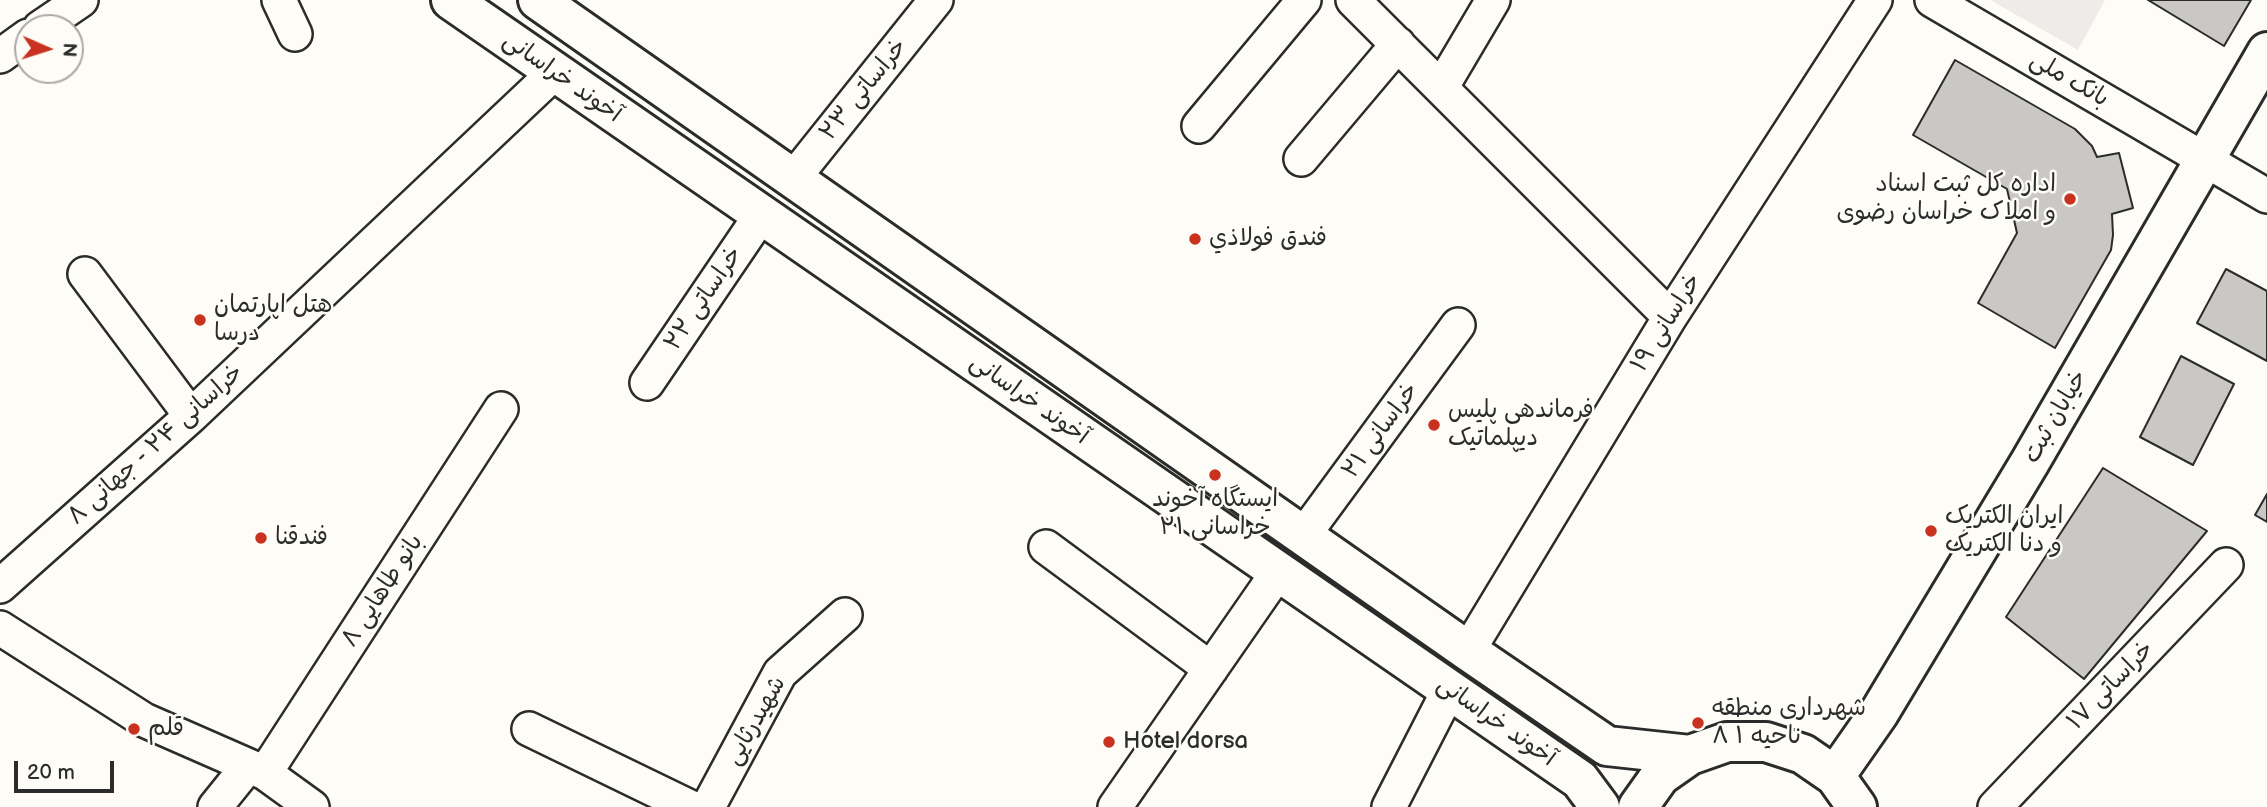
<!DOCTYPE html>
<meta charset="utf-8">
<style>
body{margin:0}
#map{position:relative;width:2267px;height:807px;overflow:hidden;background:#fdfcf7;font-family:"Balsamiq Sans",sans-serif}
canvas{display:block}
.north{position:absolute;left:14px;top:14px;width:70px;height:70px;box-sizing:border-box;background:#fdfcf7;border:2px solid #a9a8a5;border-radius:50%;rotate:93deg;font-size:19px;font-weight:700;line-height:28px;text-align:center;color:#2b2b2b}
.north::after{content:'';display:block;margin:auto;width:24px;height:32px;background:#c8321e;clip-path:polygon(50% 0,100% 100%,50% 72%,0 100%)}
.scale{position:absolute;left:14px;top:761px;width:100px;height:32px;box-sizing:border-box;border:4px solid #2b2b2b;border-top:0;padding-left:9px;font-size:21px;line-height:24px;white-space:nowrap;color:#2b2b2b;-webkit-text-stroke:5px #fdfcf7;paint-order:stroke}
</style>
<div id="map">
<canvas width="2267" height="807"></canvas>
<div class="north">N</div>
<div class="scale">20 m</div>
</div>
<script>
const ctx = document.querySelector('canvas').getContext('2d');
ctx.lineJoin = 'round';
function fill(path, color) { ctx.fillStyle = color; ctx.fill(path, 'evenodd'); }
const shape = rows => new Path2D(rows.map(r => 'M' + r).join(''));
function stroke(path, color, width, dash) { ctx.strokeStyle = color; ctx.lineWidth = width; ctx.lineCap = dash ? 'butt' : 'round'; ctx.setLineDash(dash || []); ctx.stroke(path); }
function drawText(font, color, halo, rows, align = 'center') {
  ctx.font = font + ' "Balsamiq Sans","Playpen Sans Arabic",sans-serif'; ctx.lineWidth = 5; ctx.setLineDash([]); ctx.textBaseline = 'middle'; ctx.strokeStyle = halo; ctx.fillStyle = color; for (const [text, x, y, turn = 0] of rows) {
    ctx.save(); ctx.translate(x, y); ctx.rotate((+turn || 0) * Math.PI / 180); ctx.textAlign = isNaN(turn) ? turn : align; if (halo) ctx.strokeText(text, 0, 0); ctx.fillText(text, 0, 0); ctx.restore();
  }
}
fill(shape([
 [1990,0,2105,0,2078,50]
]), '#edece8');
const building = shape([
 [2148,0,2251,0,2224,46,2148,0],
 [1955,60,2075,129,2092,146,2097,157,2119,153,2133,208,2112,214,2113,235,2111,250,2055,348,1978,303,2017,233,2007,189,1913,135,1955,60],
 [2226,269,2267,291,2267,361,2197,323,2226,269],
 [2181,356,2234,384,2193,465,2140,437,2181,356],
 [2103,468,2207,531,2084,679,2006,617,2103,468],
 [2267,494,2267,522,2255,515,2267,494]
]);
fill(building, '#c9c8c4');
stroke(building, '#2b2b2b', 2);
const street = shape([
 [279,0,295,34],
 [1353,0,1670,317],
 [1932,0,2267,196],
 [40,28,81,0],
 [0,56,28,36],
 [1441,88,1493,0],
 [1199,126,1304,0],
 [1301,159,1398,44],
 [792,180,936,0],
 [85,274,191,416],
 [647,383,761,215],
 [1303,536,1458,325],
 [1046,547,1211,669],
 [0,586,191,416,554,73],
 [0,628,144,720,265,773,312,807],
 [1468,651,1670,317,1875,0],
 [529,729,690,807],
 [265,773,501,409],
 [215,807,248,766],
 [708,807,780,673,845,615],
 [1115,807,1278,572],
 [1389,807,1449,690],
 [1995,807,2226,565]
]);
const secondary = shape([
 [451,0,1580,780,1600,807],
 [538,0,1468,651,1607,746,1690,755],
 [1835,776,1879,713,2030,462,2267,52],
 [1638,807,1660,776,1690,755,1727,742,1766,742,1803,754,1835,776,1857,807]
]);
stroke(street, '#2b2b2b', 38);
stroke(secondary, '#2b2b2b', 44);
stroke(street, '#fdfcf7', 33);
stroke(secondary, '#fdfcf7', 38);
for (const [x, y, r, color] of [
 [2070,199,7,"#c8321e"],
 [1195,239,7,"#c8321e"],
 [200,320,7,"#c8321e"],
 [1434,425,7,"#c8321e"],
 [1215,475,7,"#c8321e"],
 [1931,531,7,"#c8321e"],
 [261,538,7,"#c8321e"],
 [1698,723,7,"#c8321e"],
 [134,729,7,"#c8321e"],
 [1109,742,7,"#c8321e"]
]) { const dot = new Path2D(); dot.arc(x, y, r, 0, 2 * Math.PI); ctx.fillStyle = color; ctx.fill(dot); stroke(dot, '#fdfcf7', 2.5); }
drawText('24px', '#2b2b2b', '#fdfcf7', [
 ["آخوند خراسانی",562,78,35],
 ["بانک ملی",2069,80,30],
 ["خراساتی ۲۳",864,90,-51],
 ["خراساتی ۲۲",704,299,-56],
 ["خراسانی ۱۹",1667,323,-58],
 ["آخوند خراسانی",1029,400,35],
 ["خیابان ثبت",2056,417,-60],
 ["خراسانی ۲۱",1381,431,-54],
 ["خراسانی ۲۴ - جهانی ۸",156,445,-42],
 ["بانو طاهایی ۸",383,591,-57],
 ["خراساتی ۱۷",2111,686,-46],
 ["شهیدرثایی",756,721,-60],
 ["آخوند خراسانی",1496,722,35]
]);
drawText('24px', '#2b2b2b', '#fdfcf7', [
 ["اداره کل ثبت اسناد",2056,185,"right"],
 ["و املاک خراسان رضوی",2056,213,"right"],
 ["فندق فولاذي",1209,239],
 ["هتل اپارتمان",214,306],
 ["درسا",214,334],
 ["فرماندهی پلیس",1448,411],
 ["دیپلماتیک",1448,439],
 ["ایستگاه آخوند",1215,500,"center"],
 ["خراسانی ۲۱",1215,528,"center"],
 ["ایران الکتریک",1945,517],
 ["و دنا الکتریک",1945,545],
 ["فندقنا",275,538],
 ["شهرداری منطقه",1712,709],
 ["۸ ناحیه ۱",1712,737],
 ["قلم",148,729],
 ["Hotel dorsa",1123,742]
], 'left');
</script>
